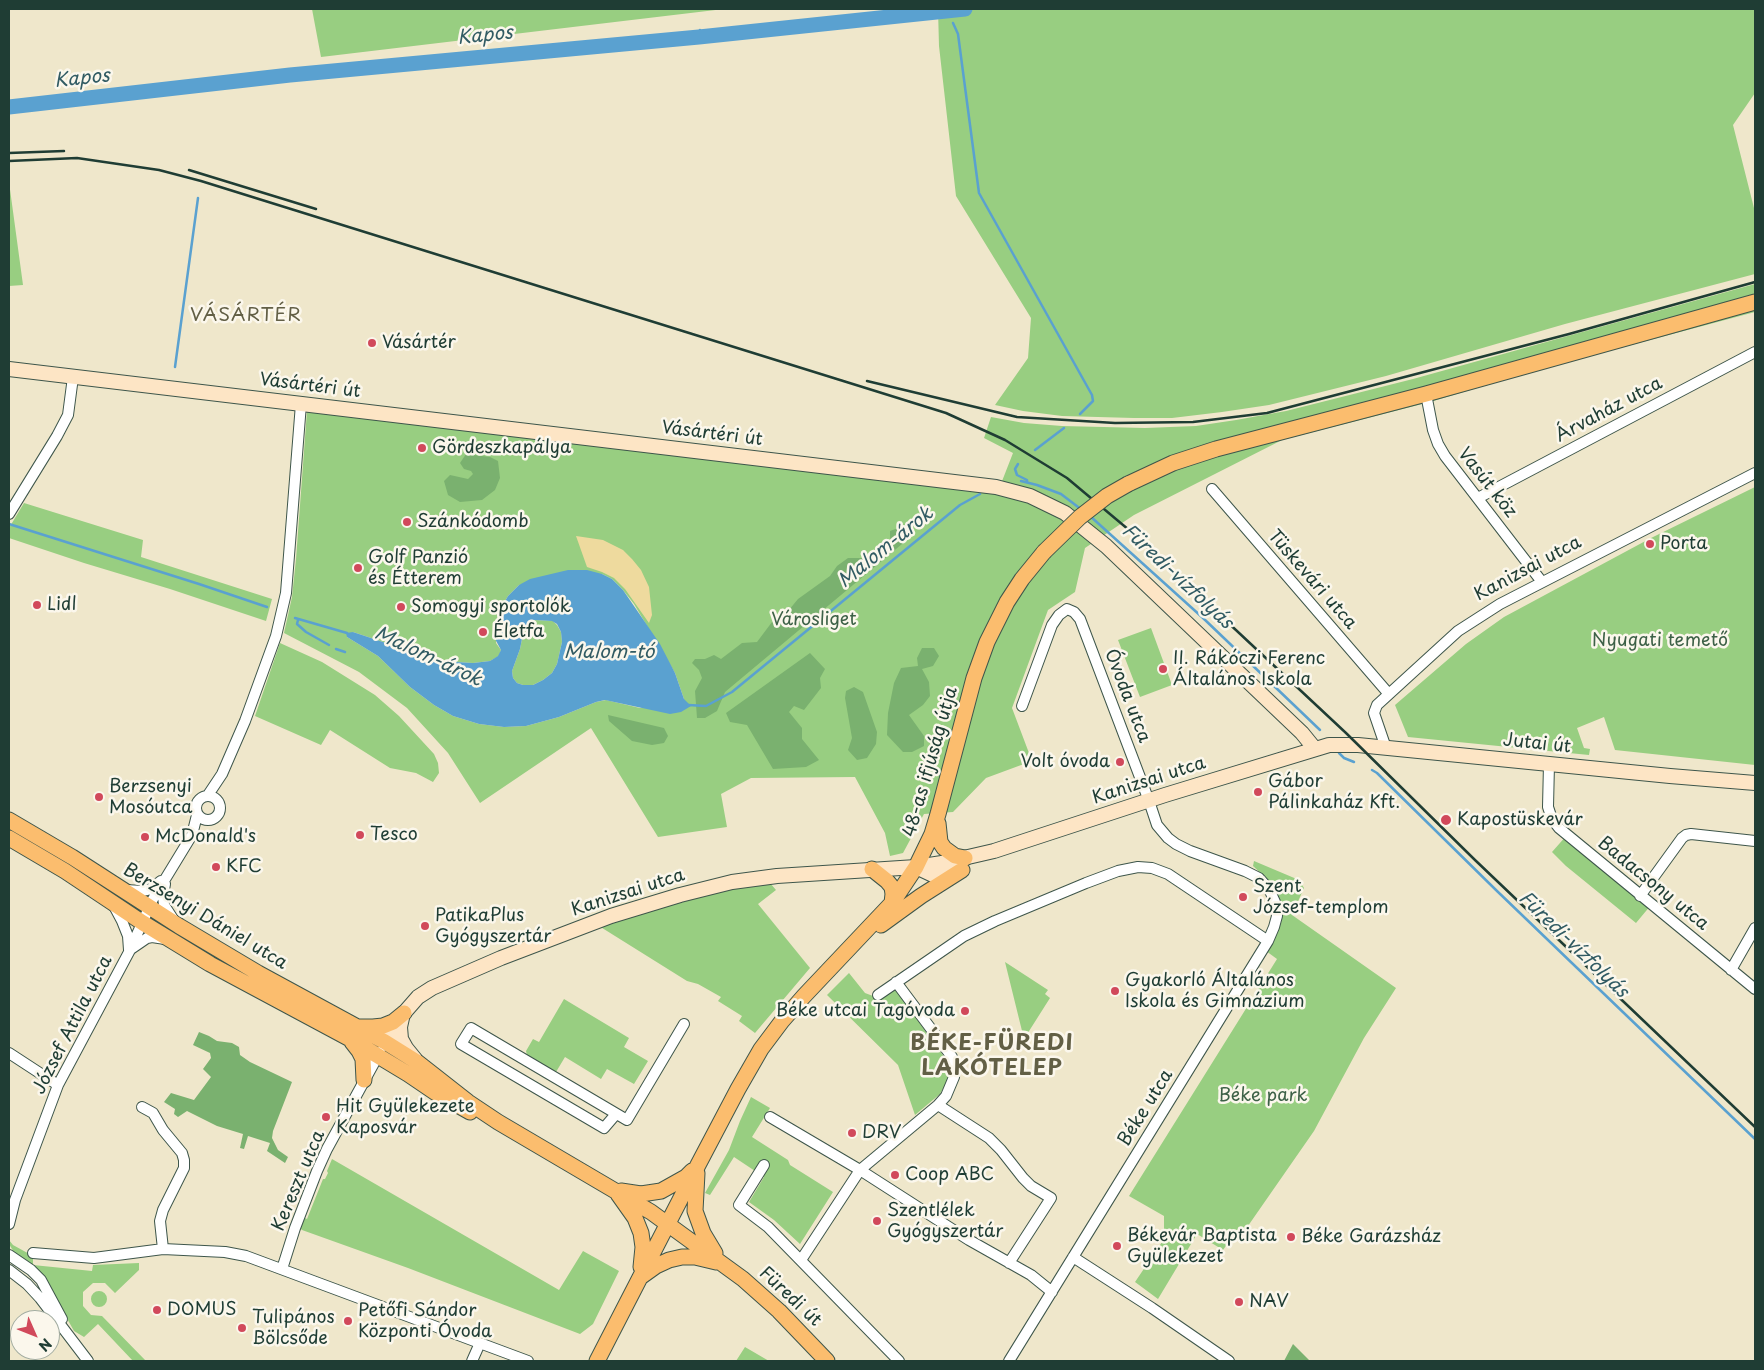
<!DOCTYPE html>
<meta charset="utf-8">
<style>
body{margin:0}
#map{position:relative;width:1764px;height:1370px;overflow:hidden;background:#efe7cb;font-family:"Playpen Sans",sans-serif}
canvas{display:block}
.frame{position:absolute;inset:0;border:10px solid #1f3d34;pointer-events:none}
.north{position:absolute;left:10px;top:1310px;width:50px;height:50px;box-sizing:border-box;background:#fbf7ec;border:1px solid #a3ada2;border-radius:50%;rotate:134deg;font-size:14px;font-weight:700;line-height:20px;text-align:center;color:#1f3d34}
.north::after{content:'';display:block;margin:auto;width:18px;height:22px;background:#d1495b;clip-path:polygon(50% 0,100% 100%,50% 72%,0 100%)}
</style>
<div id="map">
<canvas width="1764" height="1370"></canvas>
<div class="frame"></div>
<div class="north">N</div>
</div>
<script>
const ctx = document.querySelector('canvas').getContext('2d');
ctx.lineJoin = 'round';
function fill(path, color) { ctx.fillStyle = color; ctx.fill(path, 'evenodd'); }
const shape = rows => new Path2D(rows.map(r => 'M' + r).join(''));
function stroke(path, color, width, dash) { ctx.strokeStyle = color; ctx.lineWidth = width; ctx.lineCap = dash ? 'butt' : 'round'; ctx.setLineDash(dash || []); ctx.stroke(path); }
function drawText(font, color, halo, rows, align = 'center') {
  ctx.font = font + ' "Playpen Sans",sans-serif'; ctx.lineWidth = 5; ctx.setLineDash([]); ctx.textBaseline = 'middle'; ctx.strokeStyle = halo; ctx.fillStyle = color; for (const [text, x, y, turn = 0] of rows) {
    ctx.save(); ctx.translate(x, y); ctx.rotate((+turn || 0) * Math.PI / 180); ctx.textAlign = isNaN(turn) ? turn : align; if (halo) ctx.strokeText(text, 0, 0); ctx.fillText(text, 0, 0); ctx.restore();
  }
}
fill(shape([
 [312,9,724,9,321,57],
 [938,9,1755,9,1755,93,1733,125,1755,212,1755,274,1565,324,1386,376,1269,405,1222,412,1172,418,1134,418,1062,416,1023,411,995,405,1028,358,1031,318,956,196,939,46],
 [9,182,23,285,9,286],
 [1755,284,1755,312,1541,369,1430,402,1282,440,1134,515,1085,548,1075,592,1048,610,1012,708,1032,761,986,778,953,812,924,814,903,853,890,856,885,833,855,777,751,778,721,794,727,827,658,837,591,728,480,803,448,753,407,708,359,672,284,633,292,597,296,559,307,411,997,494,1013,453,984,438,991,417,1024,423,1062,426,1145,428,1196,426,1236,420,1286,411,1413,379],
 [602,574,612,579,623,590,634,604,675,673,684,699,640,708,606,700,596,702,559,717,526,726,504,727,479,724,453,716,434,705,410,687,378,656,347,637,353,632,440,661,473,663,490,661,499,656,501,650,496,643,501,608,508,596,519,585],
 [1755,487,1755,765,1615,750,1604,717,1577,728,1584,748,1590,749,1589,755,1408,737,1395,705,1466,644,1504,617,1651,538],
 [24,503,143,540,141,557,272,599,266,621,170,589,84,563,9,538,9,528],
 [534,620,553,621,557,625,561,632,562,642,557,664,552,673,543,680,533,685,523,685,517,683,513,678,512,671,520,649,524,629,528,623],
 [1151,628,1172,685,1140,697,1118,640],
 [280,643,322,662,375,695,399,716,434,754,438,763,439,773,433,782,416,773,390,768,330,730,321,745,255,716],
 [1567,835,1651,905,1636,923,1566,866,1552,852],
 [1254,861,1299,880,1304,888,1292,915,1396,988,1364,1038,1314,1131,1241,1236,1235,1233,1223,1250,1197,1234,1158,1299,1135,1282,1164,1239,1164,1216,1129,1196,1277,959,1266,951,1281,924,1282,908,1277,891,1267,879,1253,866],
 [770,883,776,890,758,904,810,968,755,1033,739,1021,742,1016,718,1001,721,997,698,984,687,981,599,926,735,887],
 [1005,962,1048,990,1045,994,1050,998,1024,1039],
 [849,973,865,993,881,999,895,989,945,1058,948,1067,949,1076,945,1085,940,1094,915,1115,898,1065,827,995],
 [564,999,629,1038,624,1047,648,1061,634,1084,607,1069,601,1079,565,1057,556,1072,527,1055,526,1051,533,1039,539,1042],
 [751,1097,770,1108,752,1137,788,1160,790,1165,833,1192,800,1244,774,1220,749,1202,764,1177,734,1157,710,1195,705,1193,729,1150,740,1121],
 [332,1159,559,1290,583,1251,619,1271,593,1324,580,1334,408,1268,302,1230,299,1227,303,1217,307,1219,323,1179,325,1179,328,1173,327,1171],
 [9,1240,13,1245,33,1256,33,1265,92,1271,93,1265,139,1263,139,1270,115,1293,105,1283,93,1283,83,1292,83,1306,91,1315,102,1316,146,1361,133,1361,98,1324,84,1337,74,1331,42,1274,15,1254,9,1244],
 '91 1299a8 8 0 1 1 16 0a8 8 0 1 1-16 0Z',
 [745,1347,769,1361,736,1361]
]), '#98ce81');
fill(shape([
 [466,454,490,457,498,461,500,478,495,490,482,500,460,502,448,495,444,481,450,475,468,479,473,474,471,471,464,469,460,463],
 [901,527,907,530,908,539,725,692,717,711,705,718,697,718,695,691,702,678,699,670,692,663,695,659,705,659,714,655,721,659,742,643,757,642,772,622,784,616,798,599,830,576,837,566,848,558,872,558,890,542,890,531],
 [922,648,934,648,939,656,933,666,922,669,929,682,930,696,923,705,909,715,924,736,924,746,912,752,903,752,887,735,888,713,894,683,901,668,918,666,917,658],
 [810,653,825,669,820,678,821,688,804,710,794,706,789,712,802,728,802,739,819,760,806,767,773,769,747,725,730,722,726,713],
 [854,687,863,692,877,732,876,744,867,758,857,760,848,750,852,738,845,698,846,691],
 [608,715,664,728,668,736,664,743,652,745,632,741,609,721],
 [199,1032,209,1036,217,1041,232,1043,239,1047,240,1055,250,1062,292,1082,273,1131,272,1138,278,1150,288,1157,285,1163,267,1151,270,1143,248,1136,244,1149,240,1148,243,1134,217,1126,187,1111,178,1117,174,1114,175,1109,164,1102,171,1093,194,1100,211,1077,203,1069,211,1058,210,1053,193,1045],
 [1293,1344,1310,1361,1284,1361]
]), '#7ab16f');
fill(shape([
 [576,536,603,540,623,550,632,559,641,570,649,587,652,615,649,623,625,589,614,578,602,572,587,567]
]), '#eeda9e');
fill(shape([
 [568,570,587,570,602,574,612,579,623,590,660,644,675,673,684,699,691,706,681,712,670,714,605,700,596,702,559,717,526,726,504,727,479,724,453,716,434,705,410,687,378,656,347,637,346,633,353,632,440,661,473,663,490,661,498,656,501,650,494,637,494,629,501,608,508,596,519,585,530,579],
 [534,620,552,621,557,624,561,632,562,642,557,664,552,673,543,680,533,685,523,685,517,683,513,678,512,671,520,649,524,629,528,623]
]), '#5aa1d0');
stroke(shape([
 [948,10,949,15],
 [953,23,958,34,979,193,1092,395,1093,401,1080,414],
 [699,37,700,30],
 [175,367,198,198],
 [1035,450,1064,428],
 [1018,464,1015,469,1017,475,1027,480,1027,482],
 [1021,481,1037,485,1061,494,1082,510],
 [1090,516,1203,618,1320,730],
 [9,524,199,584,267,607],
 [295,618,347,633],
 [298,620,297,624,306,632,329,645],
 [336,649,345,652],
 [688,705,706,706,732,692,960,505,980,494],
 [1339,753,1344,758,1354,762],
 [1372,770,1377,773,1497,891,1755,1139]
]), '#5aa1d0', 2.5);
stroke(shape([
 [9,107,290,75,699,37,965,9]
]), '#5aa1d0', 15);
const street = shape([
 [1426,394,1433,430,1438,444,1445,456,1542,582],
 [1212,489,1388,693],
 [1478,498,1755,352],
 [9,514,57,436,68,415,73,377],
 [1386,748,1374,713,1377,705,1458,631,1500,604,1755,473],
 [1549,764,1548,807,1552,819,1559,828,1755,989],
 [208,795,222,774,245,721,276,636,286,593,301,404],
 '196 808a12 12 0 1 1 24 0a12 12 0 1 1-24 0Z',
 [165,884,163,896,164,905,173,919],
 [126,890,142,891,151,889,161,881],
 [1640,896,1682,838,1686,835,1691,834,1755,841],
 [114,906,122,921,128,936,129,950],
 [131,949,147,938,152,937,165,939],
 [1731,970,1755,928],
 [878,995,964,936,995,921,1086,883,1118,871,1138,867,1152,868,1168,874,1268,941],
 [9,1053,58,1085],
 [938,1105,989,1138,1001,1150,1023,1178,1031,1186,1051,1198,1009,1263],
 [142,1107,153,1113,163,1130,182,1153,184,1160,184,1168,163,1210,160,1221,163,1249],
 [616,1114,604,1128,461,1044,471,1028,627,1120,684,1024],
 [770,1117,860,1170,969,1240,1031,1275,1052,1292],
 [764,1165,739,1205,768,1227,899,1361],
 [9,1224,15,1200,58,1085,129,952,153,899,192,835,197,815],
 [33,1253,94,1258,163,1249,225,1252,246,1256,528,1361],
 [9,1255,31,1270,41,1280,62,1319],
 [1073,1257,1152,1308,1229,1361],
 [801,1260,860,1170,938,1105,946,1096,954,1077,955,1067,952,1057,896,982],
 [282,1269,295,1228,317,1171,327,1149,380,1052],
 [9,1270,27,1284,40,1298,88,1361],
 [472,1361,480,1343],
 [1009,1361,1268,941,1274,927,1277,916,1275,902,1269,889,1259,878,1245,871,1190,851,1176,844,1168,838,1157,825,1149,801,1080,619,1074,612,1067,609,1059,615,1052,625,1022,706]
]);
const secondary = shape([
 [9,369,996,487,1030,496,1065,513,1106,546,1302,733,1315,749],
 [916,867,935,876,956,872],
 [402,1018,400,1027,401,1039,406,1048,415,1059],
 [385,1042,404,1013,418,997,432,988,501,958,611,916,680,895,732,882,777,876,916,867,942,863,994,851,1165,795,1329,745,1358,745,1670,776,1755,783]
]);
const primary = shape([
 [1128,484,1173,463,1216,449,1426,394,1755,302],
 [9,820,72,857,179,926,258,973,385,1042,417,1062,468,1102,498,1122,651,1212,743,1279,779,1311,827,1361],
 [938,823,940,842,944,848,955,856,965,858],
 [9,838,65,871,143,923,210,964,350,1039,408,1074,436,1093,470,1112],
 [872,869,887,881,892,887,893,894,892,903],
 [881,925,921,896,962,870],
 [359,1027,373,1027,383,1026,393,1022,404,1013],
 [352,1042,359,1051,363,1059,364,1080],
 [697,1173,695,1211,703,1233,715,1253],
 [621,1191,641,1194,661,1191,686,1177,692,1171],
 [618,1194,635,1218,641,1233,643,1247,641,1267],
 [642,1276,656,1266,669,1260,682,1257,695,1257,716,1262],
 [597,1361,698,1165,738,1089,761,1049,782,1021,804,996,892,903,916,867,932,834,938,814,974,678,987,642,1007,602,1022,579,1044,552]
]);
stroke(street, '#3e564b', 12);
stroke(secondary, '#3e564b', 16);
stroke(primary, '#3e564b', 17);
stroke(street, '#fff', 10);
stroke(secondary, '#fde5c5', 14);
stroke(primary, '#fbbd6e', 15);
stroke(shape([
 [9,153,64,151],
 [9,161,77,158,159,170,201,181,946,413,1005,440,1067,478,1129,530,1346,733,1475,860,1755,1127],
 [189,170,316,209],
 [867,381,1017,417,1115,423,1193,422,1267,413,1569,334,1755,282]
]), '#1f3d34', 2.5);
const primaryBridge = shape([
 [1044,552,1080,517,1107,496,1128,484]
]);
stroke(primaryBridge, '#3e564b', 17, []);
stroke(primaryBridge, '#fbbd6e', 15);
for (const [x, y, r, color] of [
 [372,343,5,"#d1495b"],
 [422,448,5,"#d1495b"],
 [407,522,5,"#d1495b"],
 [1650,544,5,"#d1495b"],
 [358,568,5,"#d1495b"],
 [37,605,5,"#d1495b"],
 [401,607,5,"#d1495b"],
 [483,632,5,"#d1495b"],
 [1163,669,5,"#d1495b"],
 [1120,762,5,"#d1495b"],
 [1258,792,5,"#d1495b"],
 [99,797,5,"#d1495b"],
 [1446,820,6,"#d1495b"],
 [360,835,5,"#d1495b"],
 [145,837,5,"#d1495b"],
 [216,867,5,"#d1495b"],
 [1243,897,5,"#d1495b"],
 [425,926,5,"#d1495b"],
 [1115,991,5,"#d1495b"],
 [965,1011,5,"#d1495b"],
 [326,1117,5,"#d1495b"],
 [852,1133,5,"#d1495b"],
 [895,1175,5,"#d1495b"],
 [877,1221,5,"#d1495b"],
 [1291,1237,5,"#d1495b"],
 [1117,1246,5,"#d1495b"],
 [1239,1302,5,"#d1495b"],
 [157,1310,5,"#d1495b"],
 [348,1321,5,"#d1495b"],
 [242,1328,5,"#d1495b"]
]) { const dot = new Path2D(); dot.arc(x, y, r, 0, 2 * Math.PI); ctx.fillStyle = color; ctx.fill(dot); stroke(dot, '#fbf7ec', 2); }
drawText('18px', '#1f3d34', '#fbf7ec', [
 ["Vásártér",382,343],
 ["Gördeszkapálya",432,448],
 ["Szánkódomb",417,522],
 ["Porta",1660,544],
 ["Golf Panzió",368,558],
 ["és Étterem",368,579],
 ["Lidl",47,605],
 ["Somogyi sportolók",411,607],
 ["Életfa",493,632],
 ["II. Rákóczi Ferenc",1173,659],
 ["Általános Iskola",1173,680],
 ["Volt óvoda",1110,762,"right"],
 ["Gábor",1268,782],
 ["Pálinkaház Kft.",1268,803],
 ["Berzsenyi",109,787],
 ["Mosóutca",109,808],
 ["Kapostüskevár",1457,820],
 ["Tesco",370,835],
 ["McDonald's",155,837],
 ["KFC",226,867],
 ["Szent",1253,887],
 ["József-templom",1253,908],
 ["PatikaPlus",435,916],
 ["Gyógyszertár",435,937],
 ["Gyakorló Általános",1125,981],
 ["Iskola és Gimnázium",1125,1002],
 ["Béke utcai Tagóvoda",955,1011,"right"],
 ["Hit Gyülekezete",336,1107],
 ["Kaposvár",336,1128],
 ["DRV",862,1133],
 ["Coop ABC",905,1175],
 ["Szentlélek",887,1211],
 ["Gyógyszertár",887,1232],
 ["Békevár Baptista",1127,1236],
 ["Gyülekezet",1127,1257],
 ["Béke Garázsház",1301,1237],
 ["NAV",1249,1302],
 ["DOMUS",167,1310],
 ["Petőfi Sándor",358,1311],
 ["Központi Óvoda",358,1332],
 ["Tulipános",252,1318],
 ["Bölcsőde",252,1339]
], 'left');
drawText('18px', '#1f3d34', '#fbf7ec', [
 ["Vásártéri út",310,386,7],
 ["Árvaház utca",1609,410,-28],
 ["Vásártéri út",712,434,7],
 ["Vasút köz",1487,483,52],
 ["Kanizsai utca",1528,569,-28],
 ["Tüskevári utca",1312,580,49],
 ["Óvoda utca",1127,696,69],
 ["Jutai út",1537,744,6],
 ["48-as ifjúság útja",931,762,-74],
 ["Kanizsai utca",1149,781,-18],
 ["Badacsony utca",1653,884,39],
 ["Kanizsai utca",628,893,-18],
 ["Berzsenyi Dániel utca",205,917,31],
 ["József Attila utca",73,1025,-63],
 ["Béke utca",1146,1108,-58],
 ["Kereszt utca",299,1181,-67],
 ["Füredi út",790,1297,43]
]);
drawText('18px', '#3d6147', '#fbf7ec', [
 ["Városliget",814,620],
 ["Nyugati temető",1660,641],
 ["Béke park",1263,1096]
]);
drawText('italic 19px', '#315b63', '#fbf7ec', [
 ["Kapos",485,36,-6],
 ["Kapos",82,79,-6],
 ["Malom-árok",886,548,-39],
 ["Füredi-vízfolyás",1177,577,43],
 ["Malom-tó",609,653],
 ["Malom-árok",428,657,25],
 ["Füredi-vízfolyás",1573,945,44]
]);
ctx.letterSpacing = '1px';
drawText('19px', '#625f45', '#fbf7ec', [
 ["VÁSÁRTÉR",246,316]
]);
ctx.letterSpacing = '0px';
ctx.letterSpacing = '1px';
drawText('bold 22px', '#625f45', '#fbf7ec', [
 ["BÉKE-FÜREDI",992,1044],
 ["LAKÓTELEP",992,1069]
]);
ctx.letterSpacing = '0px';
</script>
